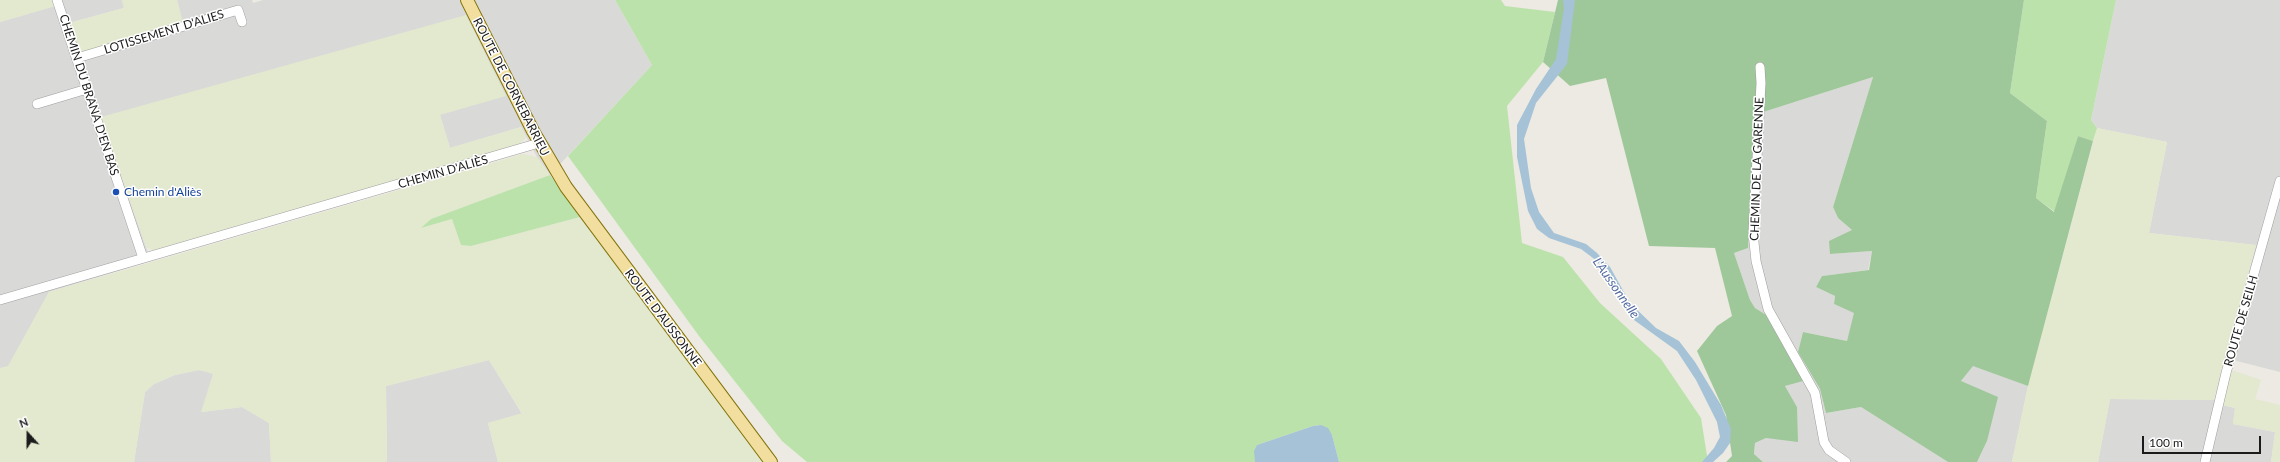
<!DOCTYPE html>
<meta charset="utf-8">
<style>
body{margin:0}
#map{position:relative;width:2280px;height:462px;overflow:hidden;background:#eceae2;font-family:Lato,sans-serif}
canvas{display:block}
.north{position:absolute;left:8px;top:414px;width:40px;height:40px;-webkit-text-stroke:3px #fff;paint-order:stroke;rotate:339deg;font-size:11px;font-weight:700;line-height:16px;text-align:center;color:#1b1b1b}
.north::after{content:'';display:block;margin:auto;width:14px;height:18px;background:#1b1b1b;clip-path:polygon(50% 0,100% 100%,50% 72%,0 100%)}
.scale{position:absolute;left:2142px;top:436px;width:119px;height:18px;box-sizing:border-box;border:2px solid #1b1b1b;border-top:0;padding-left:5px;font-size:12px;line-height:14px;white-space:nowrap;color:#1b1b1b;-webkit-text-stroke:3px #fff;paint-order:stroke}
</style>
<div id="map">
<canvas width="2280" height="462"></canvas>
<div class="north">N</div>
<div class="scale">100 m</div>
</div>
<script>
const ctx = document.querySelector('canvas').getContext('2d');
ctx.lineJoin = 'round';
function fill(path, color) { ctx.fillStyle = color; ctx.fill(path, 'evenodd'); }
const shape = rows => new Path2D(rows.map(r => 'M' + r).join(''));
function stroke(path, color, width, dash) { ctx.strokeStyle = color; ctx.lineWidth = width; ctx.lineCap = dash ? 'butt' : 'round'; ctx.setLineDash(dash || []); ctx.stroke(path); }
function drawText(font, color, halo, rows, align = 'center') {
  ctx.font = font + ' Lato,sans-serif'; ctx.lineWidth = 3; ctx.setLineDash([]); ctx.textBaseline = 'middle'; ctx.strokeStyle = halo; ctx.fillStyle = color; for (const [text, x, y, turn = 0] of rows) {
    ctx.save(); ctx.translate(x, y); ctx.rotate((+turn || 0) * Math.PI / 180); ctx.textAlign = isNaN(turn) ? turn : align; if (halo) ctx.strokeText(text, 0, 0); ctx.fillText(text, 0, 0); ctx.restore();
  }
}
fill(shape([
 [57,0,122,0,124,8,69,23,183,23,177,0,252,0,253,3,263,0,615,0,652,65,550,175,537,157,521,127,450,148,440,115,101,118,151,261,49,292,8,367,0,368,0,22,58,5],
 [2116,0,2280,0,2280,372,2225,358,2256,245,2149,233,2167,142,2097,128,2091,120],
 [1873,77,1833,207,1838,218,1852,230,1830,254,1872,251,1868,270,1822,276,1816,287,1835,296,1834,304,1855,313,1847,341,1803,332,1798,352,1820,389,1826,413,1861,407,1948,462,1763,462,1754,454,1755,443,1766,438,1797,407,1785,386,1803,380,1768,316,1755,308,1750,300,1734,253,1748,248,1757,114],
 [489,360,522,414,488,423,498,462,387,462,386,386],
 [1973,365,2028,386,2012,462,1977,462,1987,441,1961,381],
 [199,370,214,373,202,412,242,407,269,423,271,462,134,462,145,392,154,384,175,375],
 [2110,399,2214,400,2222,405,2235,408,2233,424,2275,432,2271,462,2098,462]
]), '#d9d9d8');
fill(shape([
 [0,0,57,0,59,5,0,22],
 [122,0,177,0,183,23,79,54,69,23,124,8],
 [466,15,506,96,440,115,450,148,521,127,526,137,519,145,155,251,146,247,101,117],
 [2097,128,2167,142,2149,233,2256,245,2214,400,2110,399,2098,462,2012,462,2028,386],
 [523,154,537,157,550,175,431,219,422,228,452,219,461,245,471,246,580,217,764,462,498,462,488,423,522,413,489,360,386,386,387,462,271,462,269,423,242,407,201,412,213,374,199,370,174,375,154,384,145,392,134,462,0,462,0,368,8,366,49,292],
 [2231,370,2261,380,2255,399,2280,405,2280,462,2271,462,2275,432,2233,424,2235,408,2222,405]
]), '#e2e9ce');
fill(shape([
 [615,0,1501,0,1505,6,1555,12,1543,62,1507,106,1522,243,1563,257,1600,303,1661,359,1701,418,1708,462,1339,462,1332,435,1321,425,1313,426,1257,445,1255,462,807,462,782,441,748,398,699,336,568,156,652,65],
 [2024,0,2116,0,2091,120,2097,128,2093,141,2078,136,2055,212,2036,198,2047,121,2010,93],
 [550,175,580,217,471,246,461,245,452,219,421,228,431,219]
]), '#bce2ab');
fill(shape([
 [1558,0,2024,0,2010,93,2047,121,2036,198,2054,212,2078,136,2093,141,2028,386,1973,366,1961,381,1998,397,1987,441,1977,462,1948,462,1861,407,1826,413,1820,389,1798,352,1803,332,1847,341,1854,313,1834,304,1835,296,1816,287,1822,276,1869,270,1872,251,1830,254,1829,241,1852,230,1838,218,1833,207,1873,77,1757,114,1748,248,1734,253,1750,300,1755,308,1768,316,1803,381,1785,386,1797,407,1798,442,1766,438,1755,443,1754,454,1763,462,1726,462,1732,456,1726,415,1697,351,1717,326,1732,316,1715,248,1649,246,1606,78,1570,86,1543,62]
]), '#9fc89a');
fill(shape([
 [1563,0,1575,0,1567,64,1536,103,1524,139,1531,188,1539,212,1554,233,1586,244,1597,253,1610,267,1630,303,1656,328,1679,341,1695,362,1721,405,1731,429,1730,443,1723,453,1713,462,1702,462,1714,448,1720,437,1717,422,1696,380,1677,351,1634,320,1597,261,1581,249,1549,238,1537,229,1528,211,1517,157,1517,125,1536,89,1556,59,1564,8],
 [1321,425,1328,428,1332,435,1339,462,1255,462,1254,451,1257,445,1313,426]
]), '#a6c2d6');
const minor = shape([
 [57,0,143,258],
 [77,58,238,10,242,22],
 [1760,67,1761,83,1753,233,1756,261,1768,309,1815,393,1824,442,1829,450,1846,462],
 [37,104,87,89],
 [0,300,539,143],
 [2205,462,2226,373,2280,181]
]);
const major = shape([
 [467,0,533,131,566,187,771,462]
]);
stroke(minor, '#9f9f9f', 10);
stroke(major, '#85750d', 14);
stroke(minor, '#fff', 9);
stroke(major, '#f2dfa0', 12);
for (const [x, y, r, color] of [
 [116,192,4,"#1a4fb4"]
]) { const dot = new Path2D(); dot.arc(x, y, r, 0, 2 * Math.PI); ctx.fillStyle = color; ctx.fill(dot); stroke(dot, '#fff', 1.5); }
drawText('12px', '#1b1b1b', '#fff', [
 ["LOTISSEMENT D'ALIES",164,32,-17],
 ["ROUTE DE CORNEBARRIEU",511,87,63],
 ["CHEMIN DU BRANA D'EN BAS",89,95,72],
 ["CHEMIN DE LA GARENNE",1757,169,-88],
 ["CHEMIN D'ALIÈS",443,172,-16],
 ["ROUTE D'AUSSONNE",663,318,53],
 ["ROUTE DE SEILH",2241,321,-74]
]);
drawText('12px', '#164399', '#fff', [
 ["Chemin d'Aliès",124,192]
], 'left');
drawText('italic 13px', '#526aa1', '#fff', [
 ["L'Aussonnelle",1616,288,55]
]);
</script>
